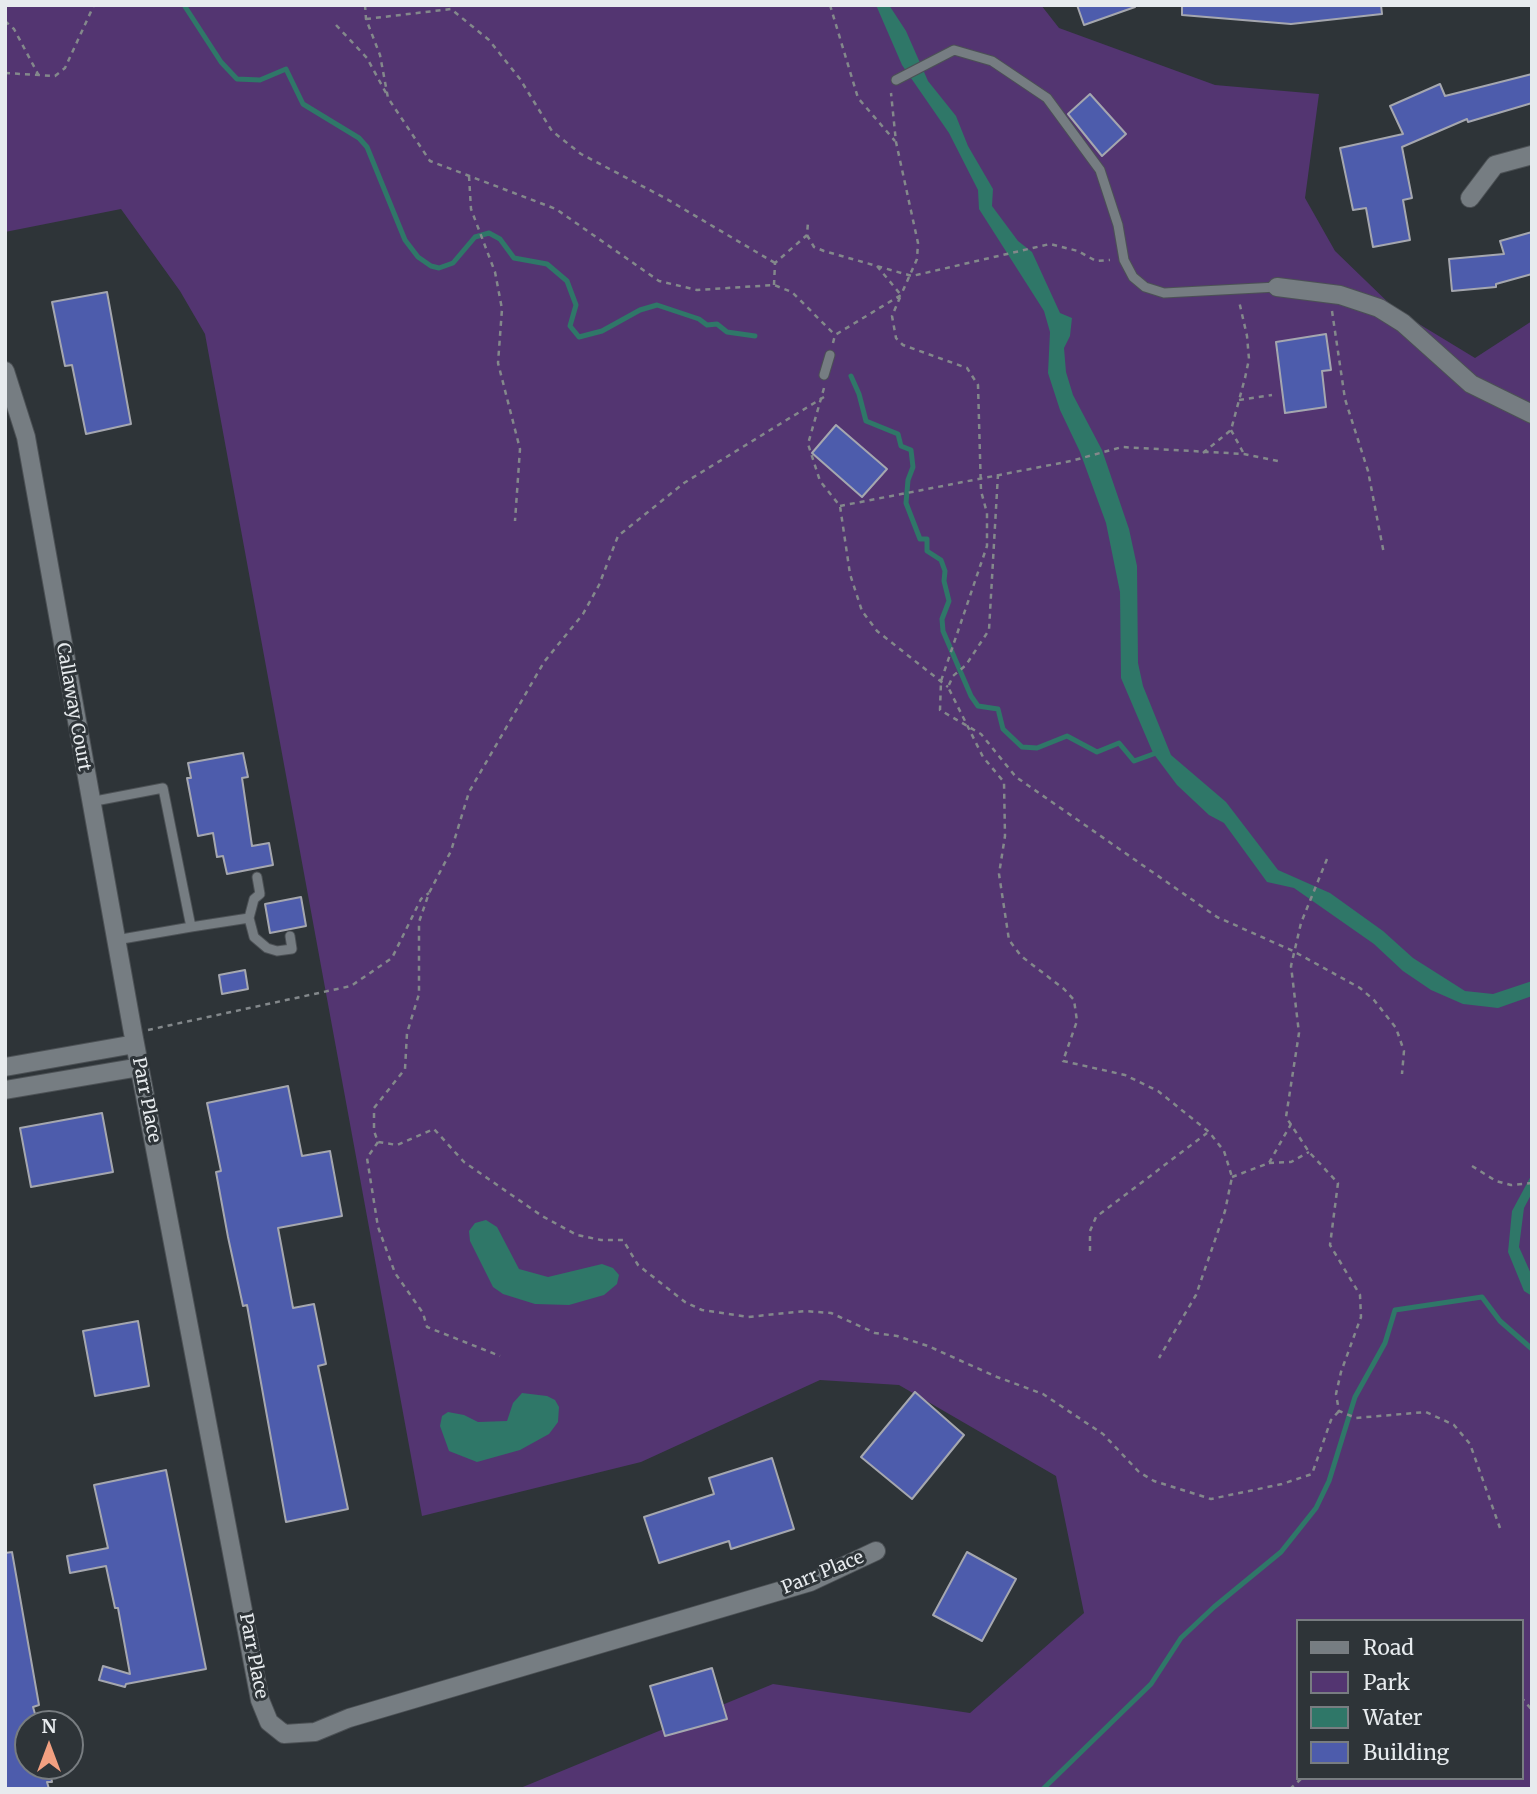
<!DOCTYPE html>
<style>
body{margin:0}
#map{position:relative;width:1537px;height:1794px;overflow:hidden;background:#2e3438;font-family:Merriweather,serif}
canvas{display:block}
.frame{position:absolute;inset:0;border:7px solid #e7ebee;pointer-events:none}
.legend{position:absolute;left:1296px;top:1619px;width:228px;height:161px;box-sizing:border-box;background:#2e3438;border:2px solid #787d81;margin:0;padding:9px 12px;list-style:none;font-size:21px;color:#e7ebee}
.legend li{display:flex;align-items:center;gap:14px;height:35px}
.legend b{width:35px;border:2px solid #787d81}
.north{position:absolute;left:14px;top:1710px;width:70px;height:70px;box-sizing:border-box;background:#2e3438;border:2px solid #787d81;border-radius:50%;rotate:0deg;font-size:19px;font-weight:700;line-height:28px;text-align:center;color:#e7ebee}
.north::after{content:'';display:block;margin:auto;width:24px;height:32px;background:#f2a081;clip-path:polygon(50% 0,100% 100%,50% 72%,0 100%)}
</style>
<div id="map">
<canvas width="1537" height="1794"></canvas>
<div class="frame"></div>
<ul class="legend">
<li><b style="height:9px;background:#767d82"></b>Road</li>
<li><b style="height:19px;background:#533571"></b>Park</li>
<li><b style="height:19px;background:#2f7768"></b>Water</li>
<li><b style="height:19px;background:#4d5cac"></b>Building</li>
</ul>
<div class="north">N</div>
</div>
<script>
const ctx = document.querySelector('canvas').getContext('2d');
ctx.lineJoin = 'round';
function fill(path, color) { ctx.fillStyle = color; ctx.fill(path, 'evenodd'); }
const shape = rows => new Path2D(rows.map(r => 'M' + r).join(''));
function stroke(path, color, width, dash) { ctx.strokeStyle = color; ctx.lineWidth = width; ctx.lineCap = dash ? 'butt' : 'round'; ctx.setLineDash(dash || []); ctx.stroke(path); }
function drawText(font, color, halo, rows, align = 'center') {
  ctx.font = font + ' Merriweather,serif'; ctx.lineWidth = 6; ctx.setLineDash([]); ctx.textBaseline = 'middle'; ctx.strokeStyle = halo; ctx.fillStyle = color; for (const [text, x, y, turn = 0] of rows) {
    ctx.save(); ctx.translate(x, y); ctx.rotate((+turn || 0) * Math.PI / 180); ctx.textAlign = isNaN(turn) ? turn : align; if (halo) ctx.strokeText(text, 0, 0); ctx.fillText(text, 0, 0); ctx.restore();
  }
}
fill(shape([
 [5,5,1041,5,1059,28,1215,85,1319,94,1305,198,1335,251,1396,310,1475,358,1532,321,1532,1789,518,1789,773,1684,970,1713,1084,1613,1056,1476,899,1385,820,1380,641,1462,422,1516,205,334,180,291,121,209,5,232],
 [1297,1621,1521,1621,1521,1778,1297,1778]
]), '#533571');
fill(shape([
 [876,5,889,5,906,31,928,81,956,116,968,146,993,189,992,206,1018,241,1032,252,1060,313,1072,318,1070,336,1064,348,1066,372,1073,395,1102,450,1129,529,1137,566,1138,663,1143,686,1171,755,1226,802,1278,870,1330,893,1383,931,1413,958,1465,991,1493,994,1532,981,1532,996,1498,1008,1463,1004,1431,990,1403,971,1374,944,1294,888,1267,882,1224,823,1209,815,1177,785,1153,753,1121,678,1120,592,1106,523,1080,452,1060,410,1048,373,1050,332,1044,311,979,209,978,190,949,133,902,65],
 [1532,1174,1532,1193,1524,1208,1519,1247,1532,1276,1532,1296,1524,1291,1508,1252,1512,1211],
 [486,1220,497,1227,519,1269,548,1277,602,1264,613,1268,619,1275,617,1284,604,1295,569,1305,535,1304,503,1294,493,1287,470,1241,469,1231,475,1223],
 [522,1393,547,1396,555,1400,559,1407,558,1422,549,1434,520,1450,477,1462,449,1451,440,1426,442,1416,448,1412,464,1415,478,1422,507,1421,513,1403]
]), '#2f7768');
stroke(shape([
 [184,5,221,62,237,79,260,80,286,69,303,104,359,138,367,147,405,240,418,257,431,266,439,268,453,263,475,237,489,233,500,239,514,258,547,264,567,281,576,305,570,326,579,337,602,331,640,310,657,305,699,319,707,325,717,324,727,332,755,336],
 [851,376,859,394,866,421,898,434,901,446,911,450,913,467,908,480,906,503,920,539,927,539,927,551,941,560,945,571,944,581,949,601,942,619,943,631,971,696,978,706,998,709,1003,729,1022,747,1037,748,1067,736,1097,752,1119,743,1134,761,1159,752],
 [1043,1789,1151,1684,1181,1638,1214,1607,1281,1552,1316,1508,1329,1481,1355,1397,1385,1343,1395,1310,1482,1297,1500,1321,1532,1349]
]), '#2f7768', 5);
const building = shape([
 [1077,5,1134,5,1135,7,1084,25,1077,5],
 [1182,5,1381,5,1382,14,1291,24,1182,15,1182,5],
 [1532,74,1532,103,1468,122,1467,119,1402,147,1412,198,1403,200,1410,240,1373,247,1366,208,1353,210,1340,148,1403,134,1390,106,1440,84,1445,96,1532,74],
 [1090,94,1126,134,1102,156,1068,114,1090,94],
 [1532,232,1532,274,1496,284,1496,287,1452,291,1449,259,1504,254,1500,241,1532,232],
 [107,292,131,424,86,434,72,365,65,366,52,302,107,292],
 [1326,334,1331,370,1322,371,1326,407,1285,413,1276,342,1326,334],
 [836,425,887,469,862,497,812,453,836,425],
 [243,753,248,777,242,778,252,846,269,843,273,865,227,874,223,856,217,857,213,833,198,836,187,778,191,778,188,763,243,753],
 [301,897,306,926,270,933,265,904,301,897],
 [245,970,248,989,222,994,219,975,245,970],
 [288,1086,302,1156,330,1151,342,1216,278,1228,293,1308,314,1304,326,1364,318,1366,348,1509,286,1522,247,1305,243,1306,228,1237,216,1172,221,1171,207,1103,288,1086],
 [102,1113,113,1172,31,1187,20,1128,102,1113],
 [138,1321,149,1386,95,1396,83,1331,138,1321],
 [915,1392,964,1435,912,1499,861,1457,915,1392],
 [772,1458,794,1529,731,1549,729,1541,659,1563,644,1517,714,1494,709,1478,772,1458],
 [166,1470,206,1669,126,1684,125,1687,99,1680,103,1666,130,1674,118,1608,115,1608,106,1566,70,1573,67,1556,108,1548,94,1485,166,1470],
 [12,1552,39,1705,33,1707,38,1724,28,1724,28,1766,49,1766,52,1782,47,1782,49,1789,5,1789,5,1553,12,1552],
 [967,1552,1016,1579,982,1641,933,1615,967,1552],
 [712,1668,727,1719,665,1736,650,1686,712,1668]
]);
fill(building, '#4d5cac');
stroke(building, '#a5a7af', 2);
const lane = shape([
 [896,80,954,50,992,61,1047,98,1100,170,1118,225,1124,260,1133,277,1145,287,1164,293,1277,287],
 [824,375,830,355],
 [90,802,163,788,191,927,116,940],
 [249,918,254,899,260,894,257,877],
 [191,927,249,918,254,937,267,948,277,951,292,949,290,936]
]);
const street = shape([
 [1470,198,1495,165,1532,155],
 [1277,287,1340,295,1379,308,1403,323,1471,384,1532,414],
 [5,371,26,437,133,1033,260,1700,269,1722,284,1734,315,1732,349,1718,810,1582,876,1551],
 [5,1067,135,1044],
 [5,1090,140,1067]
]);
stroke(lane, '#4c5155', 11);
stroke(street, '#4c5155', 20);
stroke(shape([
 [365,5,366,19,380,55,388,98,430,161,556,209,659,281,697,290,774,285,792,292,835,335],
 [830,5,858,98,895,141],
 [366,19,451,9,489,40,520,79,552,131,581,154,665,198,775,263],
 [5,21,14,29,38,74],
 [336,25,367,58,386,93],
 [5,73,55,76,65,68,94,5],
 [469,176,471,209,495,272,502,309,498,363,520,449,515,521],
 [807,235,814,247,824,251,912,276,1050,244,1078,251,1096,261,1110,260],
 [877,266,901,295,892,316,896,338,903,345,967,368,978,385,981,491,987,513,987,546,941,681,940,710,981,734,1016,777,1217,917,1293,951,1360,988,1374,1000,1396,1028,1404,1051,1402,1074],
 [774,285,775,263,807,235,808,222],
 [1332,311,1345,399,1368,471,1384,554],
 [833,343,835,335,901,295,917,259,918,243,896,142,891,93],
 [824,388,808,444,820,481,840,506,850,574,862,611,877,631,948,687],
 [824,397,684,483,618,536,599,585,583,614,544,662,469,792,451,851,429,893,419,922,419,994,407,1033,405,1069,374,1108,374,1131,378,1142,397,1145,434,1129,464,1162,542,1216,577,1235,601,1240,623,1240,638,1265,685,1302,702,1310,748,1317,805,1311,831,1313,875,1333,897,1336,928,1346,997,1377,1043,1394,1103,1434,1139,1472,1154,1481,1211,1499,1282,1484,1312,1474,1331,1420,1339,1411],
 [1239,400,1272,395],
 [1231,430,1244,454],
 [1203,453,1231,430,1245,378,1249,359,1247,336,1239,301],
 [998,474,989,630,966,665,953,676,948,687,983,757,1004,782,1005,836,999,874,1009,940,1021,956,1064,989,1074,1000,1077,1021,1063,1061,1125,1075,1158,1091,1209,1132,1224,1151,1232,1177,1225,1211,1196,1295,1159,1358],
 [840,506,1071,461,1122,447,1244,454,1278,461],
 [1327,859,1301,923,1291,966,1299,1033,1286,1117,1309,1152,1338,1183,1330,1245,1360,1295,1361,1317,1341,1372,1336,1394,1339,1411,1356,1418,1426,1412,1454,1425,1470,1444,1500,1528],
 [148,1030,351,986,392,958,421,899,429,893],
 [378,1142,367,1158,378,1227,395,1273,423,1313,427,1327,500,1356],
 [1269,1163,1291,1162,1309,1152],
 [1472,1166,1496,1181,1511,1185,1532,1183],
 [1232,1177,1269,1163,1291,1124],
 [1090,1251,1090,1231,1096,1217,1207,1133],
 [1521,1697,1532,1710],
 [1290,1789,1302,1778]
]), '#83888b', 2.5, [5, 5]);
stroke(lane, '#767d82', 9);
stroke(street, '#767d82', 18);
drawText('18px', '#e7ebee', '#2e3438', [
 ["Callaway Court",73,707,80],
 ["Parr Place",146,1100,79],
 ["Parr Place",823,1573,-22],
 ["Parr Place",253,1656,79]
]);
</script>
